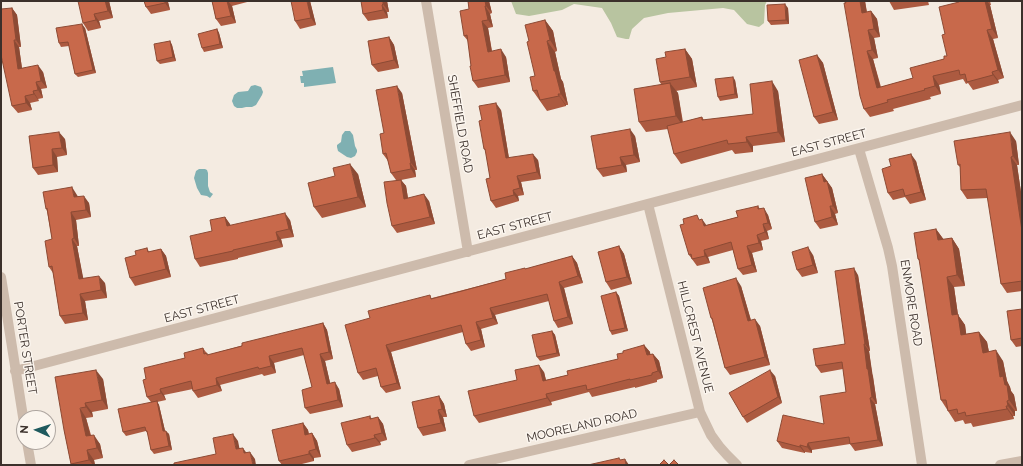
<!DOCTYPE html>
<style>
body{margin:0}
#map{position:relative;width:1023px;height:466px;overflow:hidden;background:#f4ebe1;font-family:Raleway,sans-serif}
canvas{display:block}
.frame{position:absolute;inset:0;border:2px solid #3b302b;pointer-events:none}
.north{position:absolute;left:16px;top:410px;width:40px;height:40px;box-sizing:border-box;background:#fbf5ee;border:1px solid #aea6a0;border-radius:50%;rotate:273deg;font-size:11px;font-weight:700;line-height:16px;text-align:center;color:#3b302b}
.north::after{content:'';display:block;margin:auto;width:14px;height:18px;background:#1f5a5e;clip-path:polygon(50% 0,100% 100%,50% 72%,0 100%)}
</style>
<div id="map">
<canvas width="1023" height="466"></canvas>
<div class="frame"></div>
<div class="north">N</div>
</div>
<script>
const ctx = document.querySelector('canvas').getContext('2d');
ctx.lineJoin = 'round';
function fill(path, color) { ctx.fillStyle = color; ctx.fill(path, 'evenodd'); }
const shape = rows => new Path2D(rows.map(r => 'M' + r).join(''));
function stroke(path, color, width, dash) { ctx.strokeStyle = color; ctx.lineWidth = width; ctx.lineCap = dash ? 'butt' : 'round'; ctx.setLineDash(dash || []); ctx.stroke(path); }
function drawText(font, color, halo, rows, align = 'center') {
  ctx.font = font + ' Raleway,sans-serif'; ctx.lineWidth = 3; ctx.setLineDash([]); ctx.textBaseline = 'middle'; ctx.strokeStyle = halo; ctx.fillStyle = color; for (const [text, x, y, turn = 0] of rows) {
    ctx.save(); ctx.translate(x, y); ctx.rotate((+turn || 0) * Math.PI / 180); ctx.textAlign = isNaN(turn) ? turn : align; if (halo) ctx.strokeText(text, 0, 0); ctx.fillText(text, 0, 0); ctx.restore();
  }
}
fill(shape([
 [511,1,767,1,765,5,764,23,759,27,747,24,734,10,723,8,668,13,644,18,632,29,629,39,626,39,617,37,611,23,602,8,574,4,562,10,529,16,516,14]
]), '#b8c4a0');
fill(shape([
 [333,67,336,83,304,87,304,83,301,83,300,76,303,76,302,71],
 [255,85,261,87,263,92,262,95,256,105,252,107,246,107,242,108,237,108,234,106,232,101,234,95,238,92,248,91,251,86],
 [345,131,350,131,353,135,355,146,357,150,357,152,355,156,351,158,347,157,338,151,337,147,337,145,341,142,342,135],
 [199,169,205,169,207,170,208,173,208,186,210,192,213,194,210,198,207,196,201,195,197,188,194,178,196,171]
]), '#7fb0b2');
stroke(shape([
 [426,1,468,252],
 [859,149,888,248,892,266,922,465],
 [648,204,700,412,711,435,719,446,727,455,737,465],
 [1,277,24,423],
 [15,371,1022,105],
 [27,442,31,465],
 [469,465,700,412],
 [1000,465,1022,461]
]), '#cdbbac', 10);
fill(shape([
 [109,1,113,18,99,21,101,28,88,31,83,23],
 [144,1,172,1,168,2,170,10,151,14,146,7],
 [212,1,251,1,232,6,236,23,221,26,216,19],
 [310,1,316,25,300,29,295,21],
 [387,1,389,12,387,12,388,18,368,21,363,14],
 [468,1,489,1,492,13,490,14,493,27,488,28,492,51,506,57,510,82,478,88,473,81,468,41,464,36,469,9],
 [845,1,865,1,867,12,871,11,877,19,880,37,874,38,878,58,873,59,881,87,913,78,944,59,947,56,945,34,959,2,959,1,990,1,991,5,990,5,998,38,993,39,1004,78,998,80,999,83,973,90,968,83,966,84,963,79,939,85,941,94,930,97,931,99,893,109,894,111,870,117,864,109],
 [889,1,928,1,929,5,894,10],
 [12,8,17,15,21,47,19,47,22,68,43,72,47,88,41,89,43,98,38,99,39,101,30,103,32,110,18,113,12,106],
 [788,8,789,24,771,25,768,21],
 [545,20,553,31,557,51,555,52,561,79,563,82,568,105,566,105,566,106,547,111,533,91,535,76,529,41],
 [85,28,96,73,78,77,75,74,69,46,61,47,59,43],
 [217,29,219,33,223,48,204,52,202,48],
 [389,37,394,45,399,68,378,72,372,65],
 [170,41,172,45,176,61,160,64,157,61],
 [685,49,692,59,697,87,676,91,678,93,683,122,702,117,704,120,753,114,778,91,785,142,753,146,753,152,735,154,732,150,681,164,674,154,668,129,646,132,639,122,661,84,660,82,666,57],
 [817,55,823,63,838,120,819,124,814,117],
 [735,80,738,98,720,101,718,97],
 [402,93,417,170,415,170,416,177,401,180,406,186,408,198,429,201,435,224,397,233,392,226,396,180,391,173,388,161,383,154,384,133],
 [501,110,509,158,538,160,541,179,521,182,524,195,518,196,519,201,496,208,491,201,490,178,486,151,484,149,482,120],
 [29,136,65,139,67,155,57,157,58,172,38,175,33,168],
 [635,136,640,162,626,165,627,172,603,177,597,169],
 [1016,141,1019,165,1017,165,1022,199,1022,291,1007,293,1001,284,988,198,967,199,961,190,960,167,958,165],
 [916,161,926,200,910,204,905,197,893,200,888,193],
 [358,174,366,207,322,218,314,207],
 [822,174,832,188,838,213,835,214,838,225,820,229,815,222],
 [77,195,78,197,89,203,91,217,76,220,79,246,77,246,83,279,105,283,107,298,85,301,88,320,65,324,60,316,53,273,49,267,52,239,47,211,46,209],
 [758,206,760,209,768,215,772,229,767,231,769,239,761,241,763,250,752,253,757,272,743,275,738,269,733,250,708,257,710,263,697,266,689,255,707,225,738,217],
 [225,217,231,226,290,220,294,237,281,239,283,247,238,258,238,259,200,267,195,259,212,231],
 [936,229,944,240,952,238,959,249,965,286,954,287,958,315,965,325,966,334,979,332,987,342,989,352,1003,361,1007,381,1010,387,1011,391,1014,395,1017,411,1015,411,1015,416,1013,416,1014,419,973,427,971,423,965,424,963,420,955,422,941,400,920,262,918,259],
 [619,246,624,254,632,284,611,290,606,282],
 [147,248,149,252,161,249,166,256,171,277,135,286,130,278,136,255],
 [813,255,818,273,802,277,797,270],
 [572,256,577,263,583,283,564,288,573,324,558,328,554,321,549,301,495,315,498,324,481,329,485,347,471,351,466,344,463,332,391,352,401,389,386,393,381,387,378,376,363,380,358,373,370,318,432,298,506,279,526,269],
 [858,275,870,351,869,351,872,374,873,376,877,404,875,404,883,446,855,451,850,444,812,450,812,453,805,452,805,453,782,448,777,441,824,424,846,392,843,369,821,373,816,366,845,344],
 [741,286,751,320,760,326,770,365,730,375,725,368,712,320,711,318],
 [616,292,619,296,628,331,612,335,610,331],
 [1022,309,1022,346,1016,347,1011,340],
 [323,323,327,330,333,359,325,361,330,383,339,389,343,407,310,414,305,408,312,387,304,355,274,363,276,373,264,376,262,374,220,385,222,391,198,398,193,391,193,389,164,395,166,400,157,402,159,405,165,431,169,434,172,450,154,454,151,450,148,434,146,431,126,436,123,432,151,402,147,397,146,379,185,358,203,348,208,355],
 [552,331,555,335,560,356,540,361,537,357],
 [644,345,650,352,650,355,653,354,659,361,663,378,657,380,657,382,635,388,635,387,592,397,589,392,551,402,552,405,479,423,474,416,517,380,544,372,546,380,568,375,618,359,623,353],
 [775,376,782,403,747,423,743,417],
 [103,379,108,409,92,412,93,417,86,418,91,435,100,444,103,458,94,460,95,465,72,465,71,464,64,430],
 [439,396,444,404,447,417,443,417,446,431,423,436,418,428],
 [370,416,372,419,378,417,383,424,387,440,380,442,381,445,352,452,347,445],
 [303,423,308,430,309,434,312,433,317,441,321,457,314,458,314,461,298,465,282,465,279,461]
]), '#ac5a40');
fill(shape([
 [105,1,109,1,113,18,108,11],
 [165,1,168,1,168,2,170,10,165,3],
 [227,1,228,1,232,6,236,23,231,16],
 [307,1,310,1,316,25,311,18],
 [383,1,387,1,389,12,383,4],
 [485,1,489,1,492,13,486,6],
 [860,1,865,1,868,21,862,13],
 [985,1,987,1,990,5,998,38,992,29],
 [785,4,788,8,789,24,786,20],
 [382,5,387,12,388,18,383,10],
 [485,6,490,14,493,27,488,20],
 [12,8,17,15,21,47,16,40],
 [871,11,877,19,880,37,874,29],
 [94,14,99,21,101,28,96,20],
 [545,20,553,31,557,51,550,40],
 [482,21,488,28,493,59,488,52],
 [82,24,85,28,96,73,93,70],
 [217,29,219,33,223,48,220,44],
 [868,30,874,38,878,58,872,50],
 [987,30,993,39,1004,78,998,70],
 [389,37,394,45,399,68,394,60],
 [14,40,19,47,23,76,18,69],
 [170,41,172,45,176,61,173,57],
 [547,41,555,52,561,79,563,82,568,105,561,94,554,71],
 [501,49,506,57,510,82,505,75],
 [685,49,692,59,697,87,690,77],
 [867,51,873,59,883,97,877,88],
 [817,55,823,63,838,120,833,112],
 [38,65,43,72,47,88,41,81],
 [992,72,998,80,999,83,993,75],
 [933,76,939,85,941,94,935,86],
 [733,77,735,80,738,98,735,94],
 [772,81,778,91,785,142,778,132],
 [36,82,41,89,43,98,38,90],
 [670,83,678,93,683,126,676,116],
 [397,86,402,93,417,170,411,163],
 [33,91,38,99,39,101,34,94],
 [558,94,566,105,566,106,559,96],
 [25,96,30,103,32,110,26,103],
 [496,103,501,110,510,165,506,158],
 [630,129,635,136,640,162,634,155],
 [59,132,65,139,67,155,62,148],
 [1010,132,1016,141,1019,165,1013,156],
 [746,137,753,146,753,152,747,142],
 [52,149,57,157,58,172,53,165],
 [533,154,538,160,541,179,537,172],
 [911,154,916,161,926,200,921,192],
 [620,157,626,165,627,172,622,165],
 [1011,157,1017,165,1022,199,1022,231],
 [410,163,415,170,416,177,411,169],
 [350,164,358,174,366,207,358,197],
 [822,174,832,188,838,213,833,206,824,182],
 [517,176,521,182,524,195,520,188],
 [401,180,406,186,409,205,404,199],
 [72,187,77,195,79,205,74,197],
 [513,190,518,196,519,201,514,195],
 [424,194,429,201,435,224,430,217],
 [84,196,89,203,91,217,86,210],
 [830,206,835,214,838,225,832,217],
 [764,208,768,215,772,229,768,223],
 [71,212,76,220,79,246,74,238],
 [285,213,290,220,294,237,289,229],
 [225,217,230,224,233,234,227,226],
 [702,219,707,226,704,226],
 [763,224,767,231,769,239,765,232],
 [936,229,944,240,938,240],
 [276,232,281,239,283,247,278,240],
 [757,235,761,241,763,250,759,243],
 [952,238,959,249,965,286,957,275],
 [72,239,77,246,85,287,79,279],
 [619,246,624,254,632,284,627,277],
 [747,246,752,253,757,272,752,265],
 [808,247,813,255,818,273,813,265],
 [161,249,166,256,171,277,166,269],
 [704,250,708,257,710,263,705,256],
 [572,256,577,263,583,283,578,276],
 [854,268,858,275,870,351,865,344],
 [99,276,105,283,107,298,101,290],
 [947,277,954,287,958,315,965,325,968,346,961,335,952,315],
 [736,278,741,286,753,328,748,321],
 [559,282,564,288,573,324,568,317],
 [616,292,619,296,628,331,625,328],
 [80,294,85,301,88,320,83,313],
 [490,308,495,315,498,324,493,318],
 [755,319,760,326,770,365,765,357],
 [476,322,481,329,485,347,481,340],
 [323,323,327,330,333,359,329,352],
 [552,331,555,335,560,356,557,353],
 [979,332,987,342,991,363,983,353],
 [864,344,869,351,877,404,872,397,867,369],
 [386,345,391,352,401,389,397,383],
 [644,345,650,352,652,363,647,355],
 [996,350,1003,361,1007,381,1010,387,1011,391,1014,395,1017,411,1009,400,1005,385,1000,377],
 [320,354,325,361,332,391,327,384],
 [653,354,659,361,663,378,658,371],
 [269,356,274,363,276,373,271,366],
 [539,365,544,372,548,389,543,381],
 [96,370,103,379,108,409,102,400],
 [770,370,775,376,782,403,778,397],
 [216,378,220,385,222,391,217,385],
 [335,382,339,389,343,407,338,400],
 [160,389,164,395,166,400,161,393],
 [546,394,551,402,552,405,547,398],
 [439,396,444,404,447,417,442,409],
 [870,398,875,404,883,446,878,440],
 [157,401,159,405,166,435,163,431],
 [1007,401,1015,411,1015,416,1008,406],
 [85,403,92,412,93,417,86,407],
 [1006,406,1013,416,1014,419,1007,409],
 [80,408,86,418,93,446,86,436],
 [438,410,443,417,446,431,441,423],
 [378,417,383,424,387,440,382,433],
 [303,423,308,430,310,442,305,435],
 [166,431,169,434,172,450,169,446],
 [312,433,317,441,321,457,316,449],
 [233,434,238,441,241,456,236,449],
 [94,435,100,444,103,458,97,448],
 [374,435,380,442,381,445,375,438],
 [808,443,812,450,812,453,807,447],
 [800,445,805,452,805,453,800,447],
 [243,448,248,455,244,453],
 [87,450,94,460,95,465,93,465,89,460],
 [309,451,314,458,314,461,309,454],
 [250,452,255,459,256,465,253,465],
 [625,459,629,465,626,465]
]), '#8c4a34');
const building = shape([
 [78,1,105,1,108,11,94,14,96,20,83,23,78,1],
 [144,1,165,1,165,3,146,7,144,1],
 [212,1,227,1,231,16,216,19,212,1],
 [291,1,307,1,311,18,295,21,291,1],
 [361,1,383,1,383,4,382,5,383,10,363,14,361,1],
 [468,1,485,1,486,6,485,6,488,20,482,21,488,52,501,49,505,75,473,81,470,66,471,66,467,35,464,36,460,11,469,9,468,1],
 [845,1,860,1,862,13,871,11,874,29,868,30,872,50,867,51,877,88,913,78,910,68,944,59,944,56,947,56,942,35,945,34,939,7,959,2,959,1,985,1,992,29,987,30,998,70,992,72,993,75,967,82,965,74,960,75,959,70,933,76,935,86,924,89,925,90,887,100,888,102,864,109,860,96,844,3,846,3,845,1],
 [785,4,786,20,768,21,767,5,785,4],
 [12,8,16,40,14,40,18,69,38,65,41,81,36,82,38,90,33,91,34,94,25,96,26,103,12,106,1,55,1,9,12,8],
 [545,20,550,40,547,41,554,71,555,71,561,94,558,94,559,96,540,100,537,90,533,91,530,77,535,76,527,42,529,41,525,25,545,20],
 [82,24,93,70,75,74,68,42,59,43,56,28,82,24],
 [217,29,220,44,202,48,198,34,217,29],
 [389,37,394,60,372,65,368,41,389,37],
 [170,41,173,57,157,61,154,44,170,41],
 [685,49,690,77,660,82,656,59,666,57,665,52,685,49],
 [817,55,833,112,814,117,799,60,817,55],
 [733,77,735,94,718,97,715,79,733,77],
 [772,81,778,132,746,137,747,142,728,144,727,140,674,154,667,126,702,117,702,120,753,114,750,84,772,81],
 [670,83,676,116,639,122,634,89,670,83],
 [397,86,411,163,410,163,411,169,391,173,386,153,383,154,380,134,384,133,376,90,397,86],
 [496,103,506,158,533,154,537,172,517,176,520,188,513,190,514,195,491,201,486,179,490,178,485,149,484,149,479,121,482,120,479,106,496,103],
 [630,129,634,155,620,157,622,165,597,169,591,136,630,129],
 [59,132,62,148,52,149,53,165,33,168,29,136,59,132],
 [1010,132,1013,156,1011,157,1022,231,1022,281,1001,284,986,189,961,190,960,164,958,165,954,141,1010,132],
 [911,154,921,192,905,196,903,189,888,193,882,169,891,166,889,159,911,154],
 [350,164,358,197,314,207,308,183,335,176,333,168,350,164],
 [822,174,824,182,827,181,833,206,830,206,832,217,815,222,805,178,822,174],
 [401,180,404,199,424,194,430,217,392,226,387,203,384,182,401,180],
 [72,187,74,197,84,196,86,210,71,212,74,238,72,239,79,279,99,276,101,290,80,294,83,313,60,316,52,266,49,267,45,241,52,239,47,208,46,209,43,192,72,187],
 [758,206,758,209,764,208,768,223,763,224,765,232,757,235,759,243,747,246,752,265,738,269,731,242,704,250,705,256,692,259,691,254,689,255,680,225,684,224,683,219,697,215,699,220,702,219,704,226,738,217,736,211,758,206],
 [285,213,289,229,276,232,278,240,233,250,233,251,195,259,190,236,212,231,210,220,225,217,227,226,285,213],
 [936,229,938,240,952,238,957,275,947,277,952,315,958,314,961,335,979,332,983,353,996,350,1000,377,1003,376,1005,385,1007,385,1009,400,1007,401,1008,406,1006,406,1007,409,966,416,965,412,958,414,957,409,948,411,946,400,941,400,919,259,918,259,914,233,936,229],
 [619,246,627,277,606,282,598,252,619,246],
 [808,247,813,265,797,270,792,252,808,247],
 [147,248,148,252,161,249,166,269,130,278,125,258,136,255,135,251,147,248],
 [572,256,578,276,559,282,568,317,554,321,547,294,490,308,493,318,476,322,481,340,466,344,461,325,386,345,397,383,381,387,376,368,358,373,345,325,370,318,368,311,430,295,431,299,462,291,506,279,505,273,525,268,525,269,572,256],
 [854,268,865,344,864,344,867,369,868,369,872,397,870,398,878,440,850,444,849,437,808,443,807,447,800,445,800,447,777,441,783,415,824,424,820,396,846,392,842,362,816,366,813,349,845,344,835,271,854,268],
 [736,278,748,321,755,319,765,357,725,368,712,318,711,318,703,288,736,278],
 [616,292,625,328,610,331,601,296,616,292],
 [1022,309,1022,338,1011,340,1007,311,1022,309],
 [323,323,329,352,320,354,327,384,335,382,338,400,305,408,302,390,312,387,302,348,269,356,271,366,259,369,258,367,216,378,217,385,193,391,191,381,160,389,161,393,147,397,143,380,146,379,144,368,185,358,184,353,203,348,204,354,207,353,207,355,242,346,242,343,323,323],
 [552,331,557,353,537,357,532,335,552,331],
 [644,345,647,355,653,354,658,371,652,373,652,375,630,380,630,379,587,390,586,385,546,394,547,398,474,416,468,391,517,380,515,370,539,365,543,381,568,375,567,371,618,359,617,354,623,353,623,351,644,345],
 [96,370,102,400,85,403,86,407,80,408,86,436,94,435,97,448,87,450,89,460,71,464,64,430,55,377,96,370],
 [770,370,778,397,743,417,729,393,770,370],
 [439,396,442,409,438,410,441,423,418,428,412,402,439,396],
 [157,401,163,431,166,431,169,446,151,450,147,431,146,431,145,427,123,432,118,409,157,401],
 [370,416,370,419,378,417,382,433,374,435,375,438,347,445,341,423,370,416],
 [303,423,305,435,312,433,316,449,309,451,309,454,279,461,272,430,303,423],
 [233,434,236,449,243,448,244,453,250,452,253,465,174,465,174,463,216,454,213,438,233,434],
 [619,458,620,460,625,459,626,465,588,465,619,458],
 [664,460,669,465,659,465,664,460],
 [674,460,679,465,669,465,674,460]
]);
fill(building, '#c8694b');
stroke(building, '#8c4a34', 1);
drawText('12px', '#3b302b', '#fbf5ee', [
 ["SHEFFIELD ROAD",460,124,80],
 ["EAST STREET",829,143,-15],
 ["EAST STREET",515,226,-15],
 ["ENMORE ROAD",911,303,81],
 ["EAST STREET",202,309,-15],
 ["HILLCREST AVENUE",695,337,76],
 ["PORTER STREET",25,348,81],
 ["MOORELAND ROAD",582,426,-13]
]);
</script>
